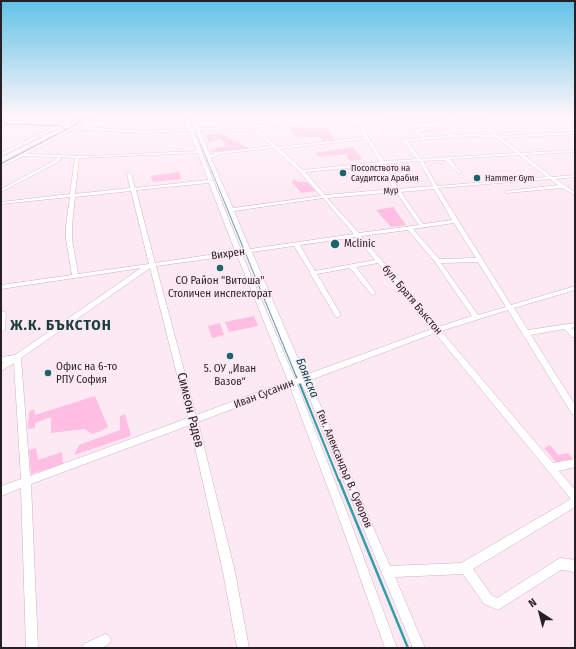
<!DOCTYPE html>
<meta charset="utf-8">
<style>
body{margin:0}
#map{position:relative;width:576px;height:649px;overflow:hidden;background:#fde9f3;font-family:"Fira Sans Condensed",sans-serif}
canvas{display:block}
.frame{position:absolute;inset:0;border:2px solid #281f24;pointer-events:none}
.north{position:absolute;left:520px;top:593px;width:40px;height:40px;-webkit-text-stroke:3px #fde9f3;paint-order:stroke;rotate:324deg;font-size:11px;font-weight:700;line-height:16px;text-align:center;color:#281f24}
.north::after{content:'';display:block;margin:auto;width:14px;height:18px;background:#281f24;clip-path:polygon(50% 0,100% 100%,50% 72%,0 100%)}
</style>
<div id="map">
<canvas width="576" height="649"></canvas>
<div class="frame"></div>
<div class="north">N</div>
</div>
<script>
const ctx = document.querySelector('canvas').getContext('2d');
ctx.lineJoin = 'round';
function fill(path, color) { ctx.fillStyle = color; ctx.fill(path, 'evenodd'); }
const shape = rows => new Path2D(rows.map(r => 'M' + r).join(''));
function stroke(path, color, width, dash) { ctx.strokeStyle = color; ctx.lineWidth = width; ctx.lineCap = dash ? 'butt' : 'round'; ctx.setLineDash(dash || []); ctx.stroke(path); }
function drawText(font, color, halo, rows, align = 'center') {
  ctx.font = font + ' "Fira Sans Condensed",sans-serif'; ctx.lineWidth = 3; ctx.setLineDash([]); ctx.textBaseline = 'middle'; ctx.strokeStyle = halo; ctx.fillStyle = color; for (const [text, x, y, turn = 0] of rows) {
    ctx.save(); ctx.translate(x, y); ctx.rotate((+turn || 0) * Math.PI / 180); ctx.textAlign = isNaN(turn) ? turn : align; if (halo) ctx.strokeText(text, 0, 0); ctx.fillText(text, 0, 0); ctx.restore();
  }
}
fill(shape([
 [385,115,395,118,447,116,446,115,495,115,391,122],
 [295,126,299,127,299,128,327,128,335,140,324,142,320,137,311,138,309,137,298,138,293,133,295,132,289,132,292,127],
 [219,133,222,135,228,135,227,137,235,141,234,141,241,142,239,144,242,143,243,146,250,149,210,152,213,149,226,146,224,144,226,144,220,139,209,143,205,135],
 [353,147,362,159,350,161,346,156,348,156,347,154,319,157,316,153],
 [179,172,181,179,153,182,151,176],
 [296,180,298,182,307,182,316,191,301,193,291,181],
 [393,207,406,225,391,227,376,210],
 [254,316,258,326,229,332,225,322],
 [220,323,224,335,212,338,208,326],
 [95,396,108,427,101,431,92,434,85,429,51,433,51,417,35,423,35,428,28,429,29,412,34,409,35,415],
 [125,414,131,436,74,455,79,445,120,430,120,416],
 [550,445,558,455,568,453,573,459,556,462,544,448],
 [36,448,38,460,62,452,63,464,31,474,29,450]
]), '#ffbee2');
stroke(shape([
 [189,115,245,252]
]), '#319fa8', 1);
stroke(shape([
 [245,251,286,351]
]), '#319fa8', 1.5);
stroke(shape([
 [286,350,339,481]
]), '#319fa8', 2);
stroke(shape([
 [339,480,408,648]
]), '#319fa8', 2.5);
const minor = shape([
 [78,115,82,115,1,156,1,153,78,115],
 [95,115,99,115,27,154,88,156,197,151,183,115,187,115,241,250,245,250,189,115,193,115,210,155,218,152,272,146,235,115,239,115,278,147,365,137,359,128,362,127,384,161,417,159,402,140,404,139,422,138,414,130,416,129,441,127,452,135,472,134,494,135,473,119,474,117,499,136,575,132,575,134,502,138,521,153,575,150,575,152,524,155,552,177,575,175,575,177,555,179,575,192,575,195,562,188,507,193,505,192,507,191,558,185,550,179,438,188,511,305,575,286,575,290,514,308,528,330,575,323,575,327,571,328,575,331,575,337,572,337,564,329,531,335,575,405,575,415,572,414,508,310,441,331,553,463,575,459,575,467,559,471,575,490,575,507,473,569,492,596,497,598,560,558,570,559,575,561,575,573,570,571,561,570,498,610,484,604,463,574,395,577,425,648,413,648,311,402,301,383,297,384,348,515,397,648,385,648,338,515,290,387,198,422,235,572,249,648,237,648,223,572,190,425,31,484,38,648,26,648,21,488,1,496,1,486,21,479,14,363,1,371,1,364,4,362,1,363,1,357,15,355,141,268,1,289,1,285,72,275,66,239,66,226,70,197,1,204,1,202,70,194,75,158,61,157,59,161,54,164,1,192,1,189,52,162,56,159,57,157,23,156,1,167,1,164,95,115],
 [440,129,448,136,426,137,419,131,440,129],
 [472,136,497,138,516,153,421,159,407,141,472,136],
 [366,139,380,162,303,170,280,149,366,139],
 [274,148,300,172,321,196,233,208,211,158,219,154,274,148],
 [198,153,208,180,135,188,131,174,129,173,127,174,130,188,75,194,79,158,198,153],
 [519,155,547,177,437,186,423,161,445,160,459,174,461,173,450,159,519,155],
 [419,161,433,186,399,189,383,164,419,161],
 [379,165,394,189,325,195,305,172,379,165],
 [209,183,235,251,155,263,136,190,209,183],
 [434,189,452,220,423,224,401,192,434,189],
 [131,191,149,264,78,274,72,239,72,226,75,197,131,191],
 [396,192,419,225,359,233,327,198,396,192],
 [323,198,354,234,250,249,234,211,323,198],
 [454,223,476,258,439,259,413,229,454,223],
 [408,230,435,262,472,316,438,327,361,236,408,230],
 [356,237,375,260,315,271,300,245,356,237],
 [294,246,310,272,309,273,311,275,336,317,338,317,341,315,317,274,350,268,371,294,373,295,376,293,356,267,378,263,432,329,305,375,252,252,294,246],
 [246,253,296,374,298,378,295,379,242,254,246,253],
 [237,255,288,381,196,415,156,266,237,255],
 [478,262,506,307,478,315,441,263,478,262],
 [150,268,188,418,30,476,21,358,150,268],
 [435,333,571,499,461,563,390,566,319,402,308,381,435,333],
 [145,115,149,115,137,133,135,133,145,115],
 [355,115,359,115,362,126,359,125,355,115],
 [571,115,575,115,575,117,572,116,571,115],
 [1,312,5,312,6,314,5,330,1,332,1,312],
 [105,634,109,636,111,640,109,644,102,648,82,648,84,644,105,634]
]);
const major = shape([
 [86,115,91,115,70,126,144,131,283,124,368,123,497,115,519,115,517,116,368,125,283,126,144,133,65,129,1,162,1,158,59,129,1,125,1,123,64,126,86,115]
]);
stroke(minor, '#cab2bf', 1);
stroke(major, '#cab2bf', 1);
fill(minor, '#fff');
fill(major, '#fff');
stroke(shape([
 [1,124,61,126,66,130],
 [1,164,94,115]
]), '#8e8087', 1);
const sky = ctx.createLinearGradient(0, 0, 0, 206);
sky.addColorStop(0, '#60c2e5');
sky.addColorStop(0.56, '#fef5fa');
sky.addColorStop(1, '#fef5fa00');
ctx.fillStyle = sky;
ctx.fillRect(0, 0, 576, 206);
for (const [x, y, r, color] of [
 [343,173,4,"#18666c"],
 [477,178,4,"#18666c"],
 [335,244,5,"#18666c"],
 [220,268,4,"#18666c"],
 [230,356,4,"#18666c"],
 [48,373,4,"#18666c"]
]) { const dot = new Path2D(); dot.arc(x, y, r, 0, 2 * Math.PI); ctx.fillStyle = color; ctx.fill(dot); stroke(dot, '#fde9f3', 1.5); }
drawText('9px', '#281f24', '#fde9f3', [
 ["Посолството на",351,168],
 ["Саудитска Арабия",351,178],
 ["Hammer Gym",485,178]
], 'left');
drawText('9px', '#281f24', '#fde9f3', [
 ["Мур",391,191,-5]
]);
drawText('11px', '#281f24', '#fde9f3', [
 ["Mclinic",344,244],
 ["СО Район \"Витоша\"",220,281,"center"],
 ["Столичен инспекторат",220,294,"center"],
 ["Офис на 6-то",56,367],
 ["РПУ София",56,380],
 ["5. ОУ „Иван",230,369,"center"],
 ["Вазов“",230,382,"center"]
], 'left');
drawText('11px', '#281f24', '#fde9f3', [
 ["Вихрен",228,254,-8],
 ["бул. Братя Бъкстон",412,300,50],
 ["Иван Сусанин",264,394,-21],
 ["Ген. Александър В. Суворов",344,469,67]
]);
drawText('italic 12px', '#01494e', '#fde9f3', [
 ["Боянска",307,378,68]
]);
drawText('13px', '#281f24', '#fde9f3', [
 ["Симеон Радев",190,410,76]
]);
ctx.letterSpacing = '1px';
drawText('bold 15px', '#1b3d40', '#fde9f3', [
 ["Ж.К. БЪКСТОН",61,326]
]);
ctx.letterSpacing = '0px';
</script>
